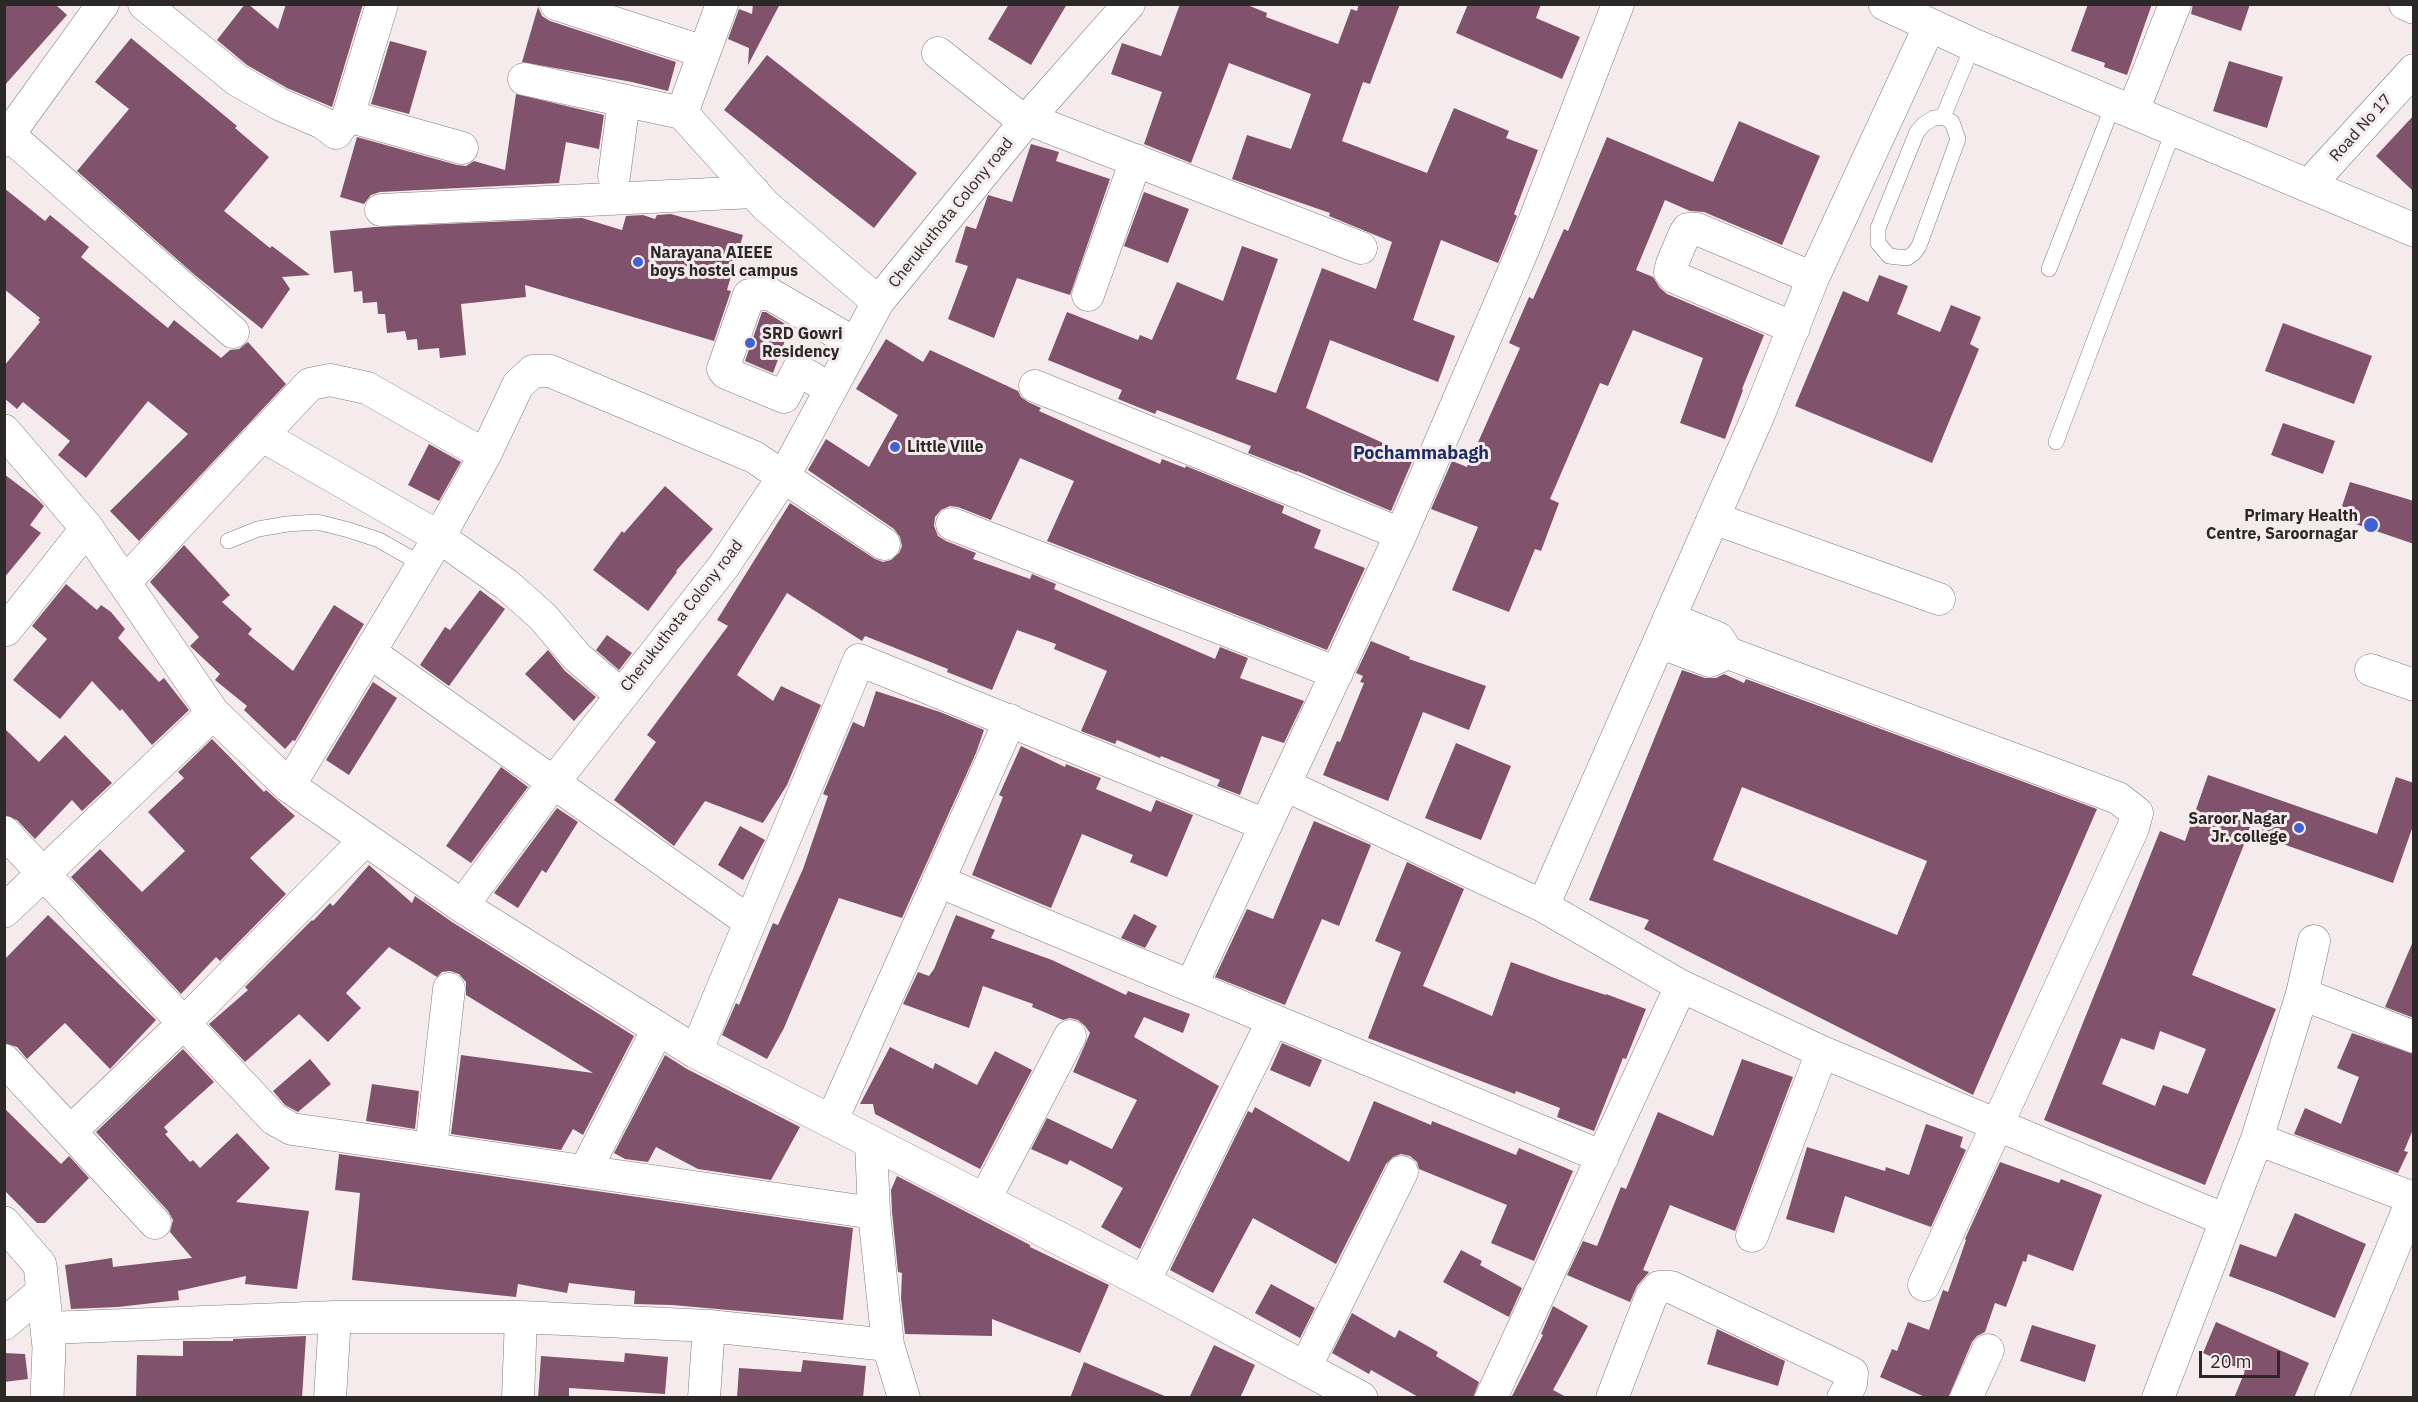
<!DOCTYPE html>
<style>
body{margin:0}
#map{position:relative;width:2418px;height:1402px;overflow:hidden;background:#f6ebec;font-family:"IBM Plex Sans",sans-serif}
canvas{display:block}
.frame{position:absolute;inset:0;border:6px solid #2c2828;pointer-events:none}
.scale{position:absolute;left:2199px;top:1351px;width:81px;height:27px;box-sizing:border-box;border:3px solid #2c2828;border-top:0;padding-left:8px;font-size:18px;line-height:21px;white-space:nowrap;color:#2c2828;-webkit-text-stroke:4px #f6ebec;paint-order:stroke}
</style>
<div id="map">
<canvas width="2418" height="1402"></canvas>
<div class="frame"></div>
<div class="scale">20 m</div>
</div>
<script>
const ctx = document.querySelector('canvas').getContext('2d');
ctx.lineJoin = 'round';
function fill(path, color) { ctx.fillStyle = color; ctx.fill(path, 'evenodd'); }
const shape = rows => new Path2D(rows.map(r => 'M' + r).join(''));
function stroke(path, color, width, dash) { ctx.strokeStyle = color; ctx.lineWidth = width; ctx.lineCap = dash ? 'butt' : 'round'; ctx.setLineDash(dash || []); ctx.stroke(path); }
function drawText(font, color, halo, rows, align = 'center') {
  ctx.font = font + ' "IBM Plex Sans",sans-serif'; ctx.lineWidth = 6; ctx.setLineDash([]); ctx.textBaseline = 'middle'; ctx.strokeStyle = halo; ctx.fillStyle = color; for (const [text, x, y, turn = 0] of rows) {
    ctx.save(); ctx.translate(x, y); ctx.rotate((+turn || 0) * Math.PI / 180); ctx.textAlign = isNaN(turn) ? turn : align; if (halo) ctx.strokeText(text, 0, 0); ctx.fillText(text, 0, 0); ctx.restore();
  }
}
fill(shape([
 [4,4,55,4,67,15,4,86],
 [245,4,248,4,278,29,286,4,363,4,332,107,287,88,247,65,217,40],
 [753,4,780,4,748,65,749,48,728,39,739,9,752,14],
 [1009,4,1067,4,1031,65,988,39],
 [1180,4,1245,4,1267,13,1266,17,1338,44,1351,9,1357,11,1359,4,1400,4,1370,84,1363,82,1342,141,1427,173,1454,108,1509,131,1506,138,1538,150,1514,214,1517,216,1498,263,1441,240,1413,320,1455,336,1438,382,1330,340,1306,408,1414,457,1391,511,1297,471,1297,472,1248,453,1251,446,1157,410,1155,414,1118,399,1122,390,1048,360,1067,312,1138,340,1140,335,1152,340,1177,282,1223,301,1242,246,1278,259,1236,379,1276,393,1322,268,1376,289,1392,242,1329,216,1330,213,1232,179,1247,135,1291,149,1311,94,1229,63,1191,163,1144,144,1162,92,1111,74,1122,43,1161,56],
 [1468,4,1541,4,1536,18,1580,37,1562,79,1456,33],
 [2088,4,2152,4,2127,75,2104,67,2105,63,2071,51],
 [2193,4,2250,4,2241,31,2191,14],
 [538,7,542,16,550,21,676,62,668,91,632,82,522,62],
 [131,38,237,126,235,128,269,157,224,211,270,248,272,246,310,275,282,277,290,289,262,329,196,276,77,171,129,109,95,82],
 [390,41,427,51,409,114,371,104],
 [767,55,917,173,874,228,724,110],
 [2229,61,2283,77,2267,128,2213,111],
 [516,94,604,115,599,149,566,142,559,183,380,192,371,195,364,204,340,197,357,137,457,165,466,166,474,161,505,170],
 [2414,115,2414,192,2376,156],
 [1739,121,1820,156,1782,245,1704,212,1690,211,1665,200,1636,270,1653,277,1660,288,1667,294,1764,335,1742,389,1743,390,1725,439,1680,423,1703,358,1633,330,1608,386,1600,383,1550,499,1559,503,1541,551,1535,549,1509,612,1452,590,1478,527,1431,509,1452,461,1467,467,1520,348,1509,343,1529,297,1533,299,1564,229,1568,231,1607,137,1713,182],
 [1031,144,1059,152,1056,161,1110,179,1070,295,1017,278,994,338,948,319,968,266,955,262,966,226,976,229,988,195,1012,202],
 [4,188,45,221,50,215,89,247,81,257,168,328,174,320,221,358,230,350,239,349,248,342,286,384,139,541,110,511,188,434,148,401,86,478,58,455,70,441,23,402,17,409,4,398,4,366,40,322,38,320,40,318,4,289],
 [1144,192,1189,209,1168,263,1124,246],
 [671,214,743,235,727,290,731,291,714,341,525,285,526,297,461,304,466,355,440,358,439,348,418,350,417,339,407,340,405,331,387,333,385,314,378,314,377,302,363,303,362,291,354,292,352,271,334,273,330,231,375,227,582,218,622,230,626,216,643,215,655,219,657,215],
 [1879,275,1908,286,1897,314,1940,332,1951,305,1981,317,1970,344,1979,349,1932,463,1795,406,1843,291,1868,302],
 [762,312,766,312,790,327,773,373,745,361],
 [2283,323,2372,356,2354,404,2265,371],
 [886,339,923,362,930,350,1018,391,1021,397,1028,402,1041,408,1039,411,1099,438,1160,464,1162,459,1185,468,1186,466,1284,506,1282,513,1321,530,1314,548,1365,568,1327,650,1047,541,1074,481,1020,458,991,520,958,507,950,506,941,510,935,517,934,526,938,536,946,541,976,553,973,559,1030,579,1032,574,1056,584,1054,589,1215,659,1220,647,1248,658,1240,678,1304,701,1284,743,1262,736,1240,795,1217,786,1220,780,1161,756,1160,758,1117,740,1115,744,1081,731,1107,671,1054,649,1056,644,1017,630,992,690,947,672,948,669,865,636,862,641,787,593,737,675,773,701,781,686,821,705,787,785,763,823,705,801,674,846,614,800,656,742,647,735,728,626,717,620,790,503,875,559,883,562,891,560,899,553,902,546,900,537,894,529,808,470,826,439,869,467,898,415,856,389],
 [2283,423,2335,441,2323,474,2271,455],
 [429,444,461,462,439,501,408,485],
 [4,474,37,499,44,506,30,525,41,533,4,578],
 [2350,482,2414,501,2414,544,2338,518],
 [665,486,713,529,676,571,677,572,648,611,593,570,622,531,624,533],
 [184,545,230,595,222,602,252,629,248,634,293,671,334,605,364,624,295,741,293,740,285,749,244,710,247,706,215,680,220,674,190,646,199,637,150,582],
 [66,584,97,610,101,605,111,612,125,629,118,638,159,682,164,678,189,710,152,745,122,709,120,711,92,681,60,719,13,680,47,639,32,626],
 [480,590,505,609,449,686,420,665,445,627,450,630],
 [607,635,632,653,619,670,596,650],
 [1371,641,1410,657,1409,659,1486,686,1469,730,1423,712,1388,801,1323,775,1337,741,1340,742,1364,683,1360,682,1363,676,1356,673],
 [548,650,565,671,596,697,574,721,525,674],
 [1682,670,1705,678,1716,678,1724,674,1744,683,1746,679,2097,809,1973,1095,1644,929,1649,920,1589,900],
 [1742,787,1927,861,1897,935,1713,860],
 [373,682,397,698,349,775,326,760],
 [876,691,940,712,984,730,976,753,902,918,839,898,784,1028,767,1059,722,1035,736,1003,739,1005,773,923,778,925,803,869,828,796,823,794,853,722,864,727],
 [4,728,39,762,65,735,112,783,82,811,72,800,35,839,17,820,4,815],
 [212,739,264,792,266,790,295,816,250,858,286,894,220,961,216,957,181,994,71,877,100,849,142,892,185,851,148,812,184,778,178,772],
 [1456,743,1511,766,1481,840,1425,818],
 [1021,746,1065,767,1066,764,1101,778,1096,789,1151,812,1156,800,1193,815,1167,877,1130,862,1133,855,1082,834,1051,908,972,875,1003,797,999,795],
 [501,767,528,787,471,863,446,846],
 [2208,775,2377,834,2396,777,2414,783,2414,823,2393,883,2249,832,2192,975,2276,1009,2205,1185,2044,1120,2160,831,2185,841],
 [2160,1031,2206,1049,2188,1094,2163,1085,2155,1106,2102,1084,2121,1038,2154,1050],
 [557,808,578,822,546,873,542,870,518,908,494,893],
 [1314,821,1371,845,1339,926,1322,919,1285,1005,1215,977,1247,909,1273,919],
 [740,826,765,840,743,880,718,865],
 [1407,862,1464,889,1423,986,1492,1016,1511,962,1560,980,1606,995,1606,994,1646,1009,1626,1059,1623,1058,1594,1131,1557,1117,1560,1108,1516,1091,1515,1094,1368,1038,1401,952,1375,941],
 [369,865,412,903,415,896,452,922,634,1036,583,1135,573,1129,561,1150,451,1134,461,1055,593,1073,466,995,466,982,459,974,450,971,442,972,437,977,389,947,346,993,361,1008,328,1042,299,1014,245,1062,209,1024,248,990,245,987,312,920,313,921,330,903,333,906],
 [1134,914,1157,926,1145,948,1121,938],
 [48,915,156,1020,110,1069,65,1023,27,1059,17,1047,4,1043,4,960],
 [956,915,995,930,991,938,1052,960,1126,995,1128,991,1190,1014,1183,1033,1144,1017,1134,1037,1219,1086,1140,1249,1101,1227,1123,1188,1070,1160,1067,1165,1031,1149,1047,1118,1112,1149,1137,1100,1073,1072,1090,1033,1085,1026,1078,1020,1070,1018,1063,1020,1032,1007,1033,1004,983,986,969,1028,903,1004,918,972,929,976,934,969],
 [2414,939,2414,1018,2385,1007],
 [2352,1033,2414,1054,2414,1127,2404,1151,2408,1152,2398,1173,2294,1134,2305,1108,2341,1124,2359,1077,2337,1068],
 [1282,1043,1322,1060,1310,1087,1270,1070],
 [890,1047,933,1069,935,1063,977,1085,995,1051,1032,1070,980,1169,875,1114,873,1104,860,1104],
 [183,1049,214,1082,164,1127,168,1132,165,1134,190,1162,193,1160,200,1168,237,1133,270,1168,236,1202,309,1211,297,1289,245,1284,246,1276,178,1291,179,1300,118,1307,71,1309,65,1265,112,1258,113,1267,192,1258,170,1232,173,1220,168,1211,96,1132],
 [665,1055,687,1069,800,1127,771,1180,698,1169,656,1147,648,1162,625,1159,614,1153],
 [310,1059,331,1084,298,1112,285,1105,273,1091],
 [1742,1059,1793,1077,1735,1231,1670,1205,1643,1270,1649,1272,1637,1286,1630,1302,1567,1275,1583,1241,1597,1246,1621,1187,1626,1189,1658,1112,1713,1136],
 [372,1084,419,1091,415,1129,366,1121],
 [1374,1101,1431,1125,1432,1121,1516,1155,1519,1148,1573,1171,1534,1261,1491,1243,1507,1205,1419,1169,1417,1162,1410,1156,1401,1154,1393,1157,1386,1164,1336,1264,1253,1218,1213,1293,1170,1270,1248,1111,1252,1113,1255,1107,1349,1162],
 [4,1108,61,1164,69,1156,89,1178,45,1223,37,1223,4,1190],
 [1926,1124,1963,1137,1960,1147,1966,1150,1931,1227,1845,1196,1834,1233,1786,1219,1807,1147,1885,1171,1886,1167,1909,1175],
 [339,1154,853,1228,843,1320,672,1305,634,1304,635,1291,569,1283,567,1293,518,1284,516,1297,352,1280,360,1193,335,1190],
 [2000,1162,2059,1183,2061,1179,2102,1195,2073,1271,2028,1254,2026,1262,2023,1261,2006,1307,1995,1303,1985,1332,1977,1336,1972,1342,1948,1398,1927,1398,1880,1377,1892,1349,1897,1351,1908,1322,1929,1330,1943,1290,1948,1292,1966,1240,1965,1239],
 [897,1176,1030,1245,1030,1247,1109,1285,1080,1353,992,1319,992,1336,905,1334,901,1298,902,1273,898,1272,892,1212,891,1190],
 [2295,1213,2366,1244,2335,1318,2275,1293,2229,1276,2240,1244,2276,1257],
 [1461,1250,1482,1261,1480,1265,1522,1288,1509,1317,1443,1282],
 [1271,1284,1315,1308,1300,1338,1255,1313],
 [1553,1306,1588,1326,1553,1390,1568,1398,1511,1398,1543,1335,1541,1334],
 [1352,1313,1395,1338,1399,1330,1438,1352,1436,1356,1479,1382,1473,1398,1420,1398,1371,1370,1369,1374,1332,1353],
 [2216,1322,2309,1363,2294,1398,2234,1398,2245,1371,2203,1353],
 [2032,1325,2096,1345,2085,1382,2020,1361],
 [1717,1329,1785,1361,1778,1386,1707,1364],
 [306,1336,302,1398,136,1398,137,1355,183,1356,183,1341,233,1341,233,1339],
 [1214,1345,1255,1365,1240,1398,1189,1398],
 [4,1353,25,1354,28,1379,4,1382],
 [625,1353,668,1357,665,1394,569,1388,569,1398,538,1398,541,1356,624,1362],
 [803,1360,866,1366,863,1398,737,1398,739,1368,801,1372],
 [1084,1362,1167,1397,1167,1398,1070,1398]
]), '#80526b');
const service = shape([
 [1943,117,1952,122,1958,139,1919,246,1914,253,1907,258,1889,256,1878,243,1878,228,1917,132,1924,124,1934,118,1943,117],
 [1943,117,1973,45],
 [2049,269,2114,103],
 [2056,442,2174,129],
 [228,541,258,529,287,524,317,522,349,530,379,540,423,565]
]);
const minor = shape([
 [144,4,237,80,279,104,323,123,336,133,348,116,382,4],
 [556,4,704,52],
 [2405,4,2414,8],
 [938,53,1025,122],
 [524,79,682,113,766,206,878,302],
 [2133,111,2175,4],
 [682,113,722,4],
 [348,116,462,148],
 [1028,119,1361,248],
 [9,135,233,332],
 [4,141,103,4],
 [614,176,624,101],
 [2308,186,2414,70],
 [381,210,754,192],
 [1088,295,1136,160],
 [1794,328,1674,277,1670,272,1672,264,1685,233,1688,229,1697,229,1813,278],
 [1035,386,1401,534],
 [831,389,798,370,784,397,726,373,723,369,749,295,770,294,856,344],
 [261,435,439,537,507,585,542,616,577,657,621,695],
 [1713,518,1939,599],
 [952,524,1337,673],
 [125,582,310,384,330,380,367,388,485,455],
 [6,630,87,528],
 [1659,642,1710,661,1728,653,1718,638,1669,618],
 [371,653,750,922],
 [1728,653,2118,798,2137,813,2133,828,1924,1285],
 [2371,670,2414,685],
 [1285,785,1543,906,1681,986,1822,1052,2226,1220],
 [289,786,439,537,485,455,518,385,533,371,550,371,754,457,884,544],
 [4,832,274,1119,292,1129,874,1213],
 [938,881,1603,1157],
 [462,906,553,783,723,567,784,476,878,302,1025,122,1129,4],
 [1543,906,1759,414,1813,278,1930,25],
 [1191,986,1401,534,1525,245,1618,4],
 [2302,994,2314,941],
 [696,1052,859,660,1266,825],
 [4,1060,155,1223],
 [832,1120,1010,720],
 [71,1131,185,1022,365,840],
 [2257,1139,2413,1198],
 [871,1143,874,1213,888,1345,904,1398],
 [431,1149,449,989],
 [585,1171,658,1029],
 [985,1199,1070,1036],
 [1752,1236,1822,1052],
 [1144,1282,1273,1020],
 [4,1324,43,1291],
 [47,1328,335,1317,521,1317,709,1326,888,1345],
 [1306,1366,1402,1172],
 [330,1398,335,1317],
 [518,1398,521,1317],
 [704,1398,709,1326],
 [1491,1398,1681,986],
 [1612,1398,1651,1297,1659,1287,1671,1287,1852,1373,1851,1384,1843,1398],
 [1966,1398,1988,1350],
 [2158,1398,2257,1139,2302,994,2414,1037]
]);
const tertiary = shape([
 [1885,4,1973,45,2414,230],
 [4,431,87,528,213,713,289,786,462,906,696,1052,1144,1282,1361,1398],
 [4,911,213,713],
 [4,1223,40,1265,49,1347,47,1398],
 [2331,1398,2414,1197]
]);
stroke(service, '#83797b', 16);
stroke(minor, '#83797b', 33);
stroke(tertiary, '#83797b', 34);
stroke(service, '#fff', 15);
stroke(minor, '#fff', 32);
stroke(tertiary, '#fff', 33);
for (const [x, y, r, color] of [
 [638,262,6,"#4162d4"],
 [750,343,6,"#4162d4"],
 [895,447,6,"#4162d4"],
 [2371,525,8,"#4162d4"],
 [2299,828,6,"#4162d4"]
]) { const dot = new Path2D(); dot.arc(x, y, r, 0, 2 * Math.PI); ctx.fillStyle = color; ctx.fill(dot); stroke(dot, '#f6ebec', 2); }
drawText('16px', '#2c2828', '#f6ebec', [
 ["Road No 17",2361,128,-48],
 ["Cherukuthota Colony road",951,213,-51],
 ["Cherukuthota Colony road",682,616,-52]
]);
drawText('bold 16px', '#2c2828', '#f6ebec', [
 ["Narayana AIEEE",650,253],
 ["boys hostel campus",650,271],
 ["SRD Gowri",762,334],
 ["Residency",762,352],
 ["Little Ville",907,447],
 ["Primary Health",2358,516,"right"],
 ["Centre, Saroornagar",2358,534,"right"],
 ["Saroor Nagar",2287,819,"right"],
 ["Jr. college",2287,837,"right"]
], 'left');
drawText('bold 18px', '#1b2c63', '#f6ebec', [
 ["Pochammabagh",1421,454]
]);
</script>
